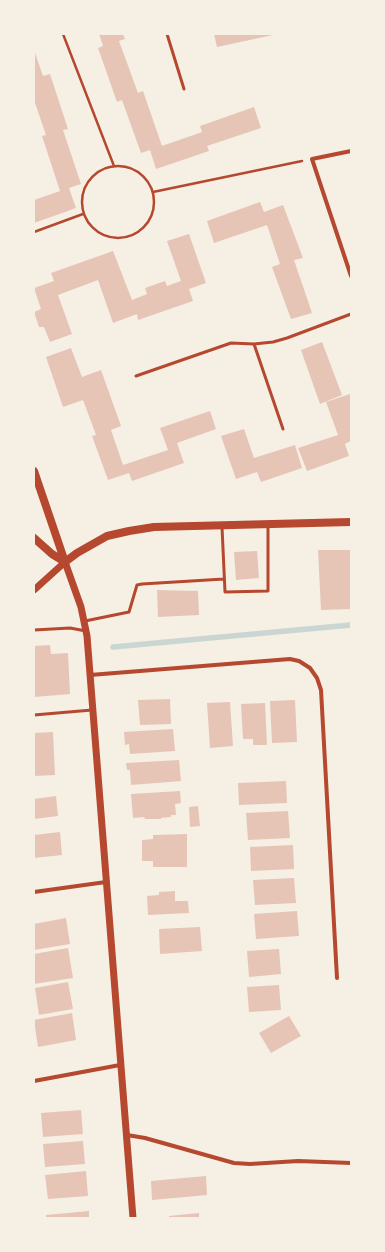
<!DOCTYPE html>
<style>
body{margin:0}
#map{position:relative;width:385px;height:1252px;overflow:hidden;background:#f6efe4;font-family:"Public Sans",sans-serif}
canvas{display:block}
.frame{position:absolute;inset:0;border:35px solid #f6efe4;pointer-events:none}
</style>
<div id="map">
<canvas width="385" height="1252"></canvas>
<div class="frame"></div>
</div>
<script>
const ctx = document.querySelector('canvas').getContext('2d');
ctx.lineJoin = 'round';
const shape = rows => new Path2D(rows.map(r => 'M' + r).join(''));
function stroke(path, color, width, dash) { ctx.strokeStyle = color; ctx.lineWidth = width; ctx.lineCap = dash ? 'butt' : 'round'; ctx.setLineDash(dash || []); ctx.stroke(path); }
function fill(path, color) { ctx.fillStyle = color; ctx.fill(path, 'evenodd'); }
stroke(shape([
 [113,647,351,625]
]), '#c9d6d2', 5.5);
fill(shape([
 [99,34,123,34,125,39,119,41,138,93,143,91,162,146,202,132,200,126,254,107,261,128,207,146,209,151,156,169,150,150,141,153,122,100,117,102,98,48,103,46],
 [214,34,273,34,273,35,217,47],
 [34,50,43,76,50,74,68,129,63,130,81,184,69,188,76,208,34,223,34,200,60,191,42,136,46,135,34,100],
 [260,202,264,212,283,205,303,258,294,260,312,313,291,319,272,267,280,264,267,225,214,243,207,221],
 [189,234,206,283,189,289,193,301,138,320,137,314,113,323,98,280,58,295,72,334,50,342,44,327,39,327,34,312,41,309,34,288,54,281,51,273,113,251,132,300,147,294,145,288,165,281,167,286,181,281,167,241],
 [322,342,342,395,320,404,301,350],
 [71,348,82,377,101,370,121,426,111,430,123,465,168,450,160,428,210,411,216,429,177,443,184,463,132,481,129,473,108,480,92,436,96,435,83,400,63,407,46,357],
 [350,394,351,398,351,441,345,444,349,456,307,471,298,448,338,435,326,402],
 [244,429,254,458,295,445,302,468,261,482,257,472,236,479,221,436],
 [318,550,351,550,351,609,321,610],
 [257,551,259,578,236,580,234,552],
 [157,590,198,591,199,615,158,617],
 [50,645,51,654,68,653,70,694,34,697,34,646],
 [170,699,171,724,140,725,138,700],
 [295,700,297,742,272,743,270,701],
 [230,702,233,746,210,748,207,703],
 [265,703,267,745,253,745,253,739,243,739,241,704],
 [173,729,175,751,130,754,129,744,125,745,124,732],
 [53,732,55,775,34,776,34,733],
 [179,760,181,781,131,785,130,770,127,770,126,763],
 [286,781,287,803,239,805,238,783],
 [180,791,181,803,175,804,176,815,171,815,171,817,161,818,161,819,145,819,144,817,133,818,131,794],
 [56,796,58,816,34,819,34,799],
 [198,806,200,826,190,827,189,807],
 [288,811,290,838,248,840,246,813],
 [60,832,62,855,34,858,34,835],
 [187,834,187,867,153,867,153,861,142,861,142,840,153,839,153,835],
 [293,845,294,869,251,871,250,847],
 [294,878,296,903,255,905,253,880],
 [175,891,175,901,188,901,189,913,148,915,147,896,159,895,159,892],
 [297,911,299,936,256,939,254,914],
 [66,918,70,944,34,950,34,924],
 [200,927,202,951,160,954,159,929],
 [68,948,73,978,34,984,34,954],
 [279,949,281,974,249,977,247,951],
 [68,982,73,1009,39,1015,35,988],
 [279,985,281,1010,249,1012,247,987],
 [72,1013,76,1040,38,1047,34,1020],
 [289,1016,301,1036,271,1053,259,1033],
 [81,1110,83,1134,43,1137,41,1113],
 [83,1141,85,1164,45,1167,43,1144],
 [86,1171,88,1196,48,1199,45,1175],
 [206,1176,207,1195,152,1200,151,1181],
 [89,1211,89,1218,46,1218,46,1215],
 [199,1213,199,1218,169,1218,169,1216]
]), '#e6c5b7');
stroke(shape([
 [63,34,114,166],
 '82 202a36 36 0 1 1 72 0a36 36 0 1 1-72 0Z',
 [153,192,302,161],
 [34,232,83,214]
]), '#b5482f', 2.5);
stroke(shape([
 [167,34,184,89],
 [254,344,283,429],
 [136,376,231,343,254,344,273,342,287,338,351,314],
 [222,527,225,592,268,591,268,526],
 [85,621,129,612,137,585,142,584,224,579],
 [34,630,70,628,86,631],
 [34,715,92,710]
]), '#b5482f', 3);
stroke(shape([
 [351,151,312,159,351,276],
 [90,675,290,659,299,661,310,668,317,678,321,690,337,978],
 [34,892,106,882],
 [34,1081,120,1065],
 [127,1135,145,1138,234,1163,250,1164,298,1161,351,1163]
]), '#b5482f', 4);
stroke(shape([
 [34,590,65,562,81,607,87,636,133,1218]
]), '#b5482f', 7);
stroke(shape([
 [34,471,65,562],
 [34,538,52,554,65,562],
 [65,562,77,553,107,536,129,531,154,527,351,522]
]), '#b5482f', 8);
</script>
